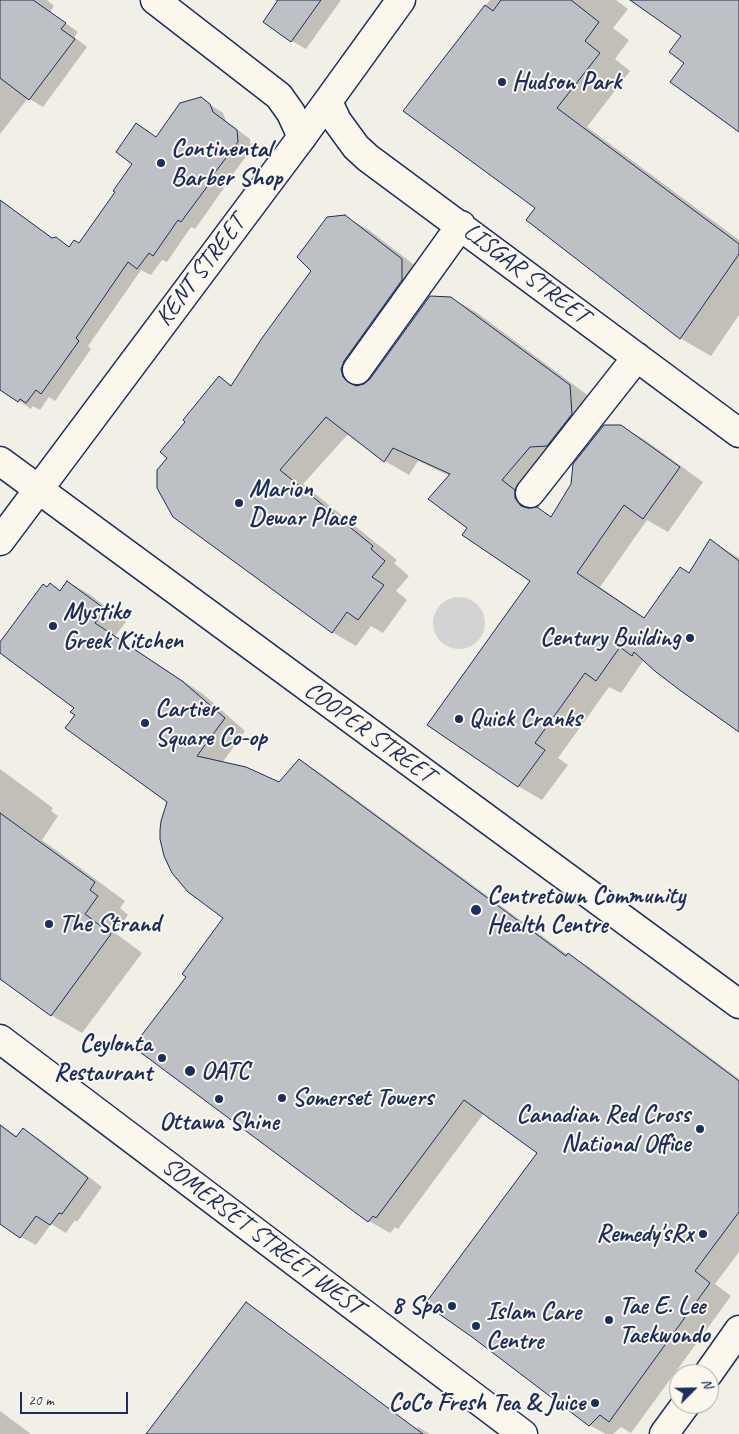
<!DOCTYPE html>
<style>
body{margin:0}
#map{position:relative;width:739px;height:1434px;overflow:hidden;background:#f2efe6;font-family:Caveat,sans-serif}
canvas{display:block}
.north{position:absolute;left:669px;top:1364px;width:50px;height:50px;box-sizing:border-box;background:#fbf7ec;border:1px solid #a1a7b3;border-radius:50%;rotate:67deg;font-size:14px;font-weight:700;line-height:20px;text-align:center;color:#1b2f5e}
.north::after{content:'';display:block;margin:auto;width:18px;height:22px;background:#1b2f5e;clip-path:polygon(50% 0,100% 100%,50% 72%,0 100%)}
.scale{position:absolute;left:20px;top:1392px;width:108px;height:22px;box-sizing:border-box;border:2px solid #1b2f5e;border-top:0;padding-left:6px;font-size:15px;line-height:18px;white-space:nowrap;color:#1b2f5e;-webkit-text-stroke:4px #fbf7ec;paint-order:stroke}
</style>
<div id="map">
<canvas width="739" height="1434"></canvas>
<div class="north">N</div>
<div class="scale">20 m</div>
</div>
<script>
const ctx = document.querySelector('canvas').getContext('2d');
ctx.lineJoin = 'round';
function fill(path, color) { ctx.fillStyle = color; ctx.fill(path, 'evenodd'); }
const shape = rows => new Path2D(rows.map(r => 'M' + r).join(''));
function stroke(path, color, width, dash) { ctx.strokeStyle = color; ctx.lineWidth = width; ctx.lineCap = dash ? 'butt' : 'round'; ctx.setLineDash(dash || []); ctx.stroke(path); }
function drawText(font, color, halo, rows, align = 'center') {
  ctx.font = font + ' Caveat,sans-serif'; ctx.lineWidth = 4; ctx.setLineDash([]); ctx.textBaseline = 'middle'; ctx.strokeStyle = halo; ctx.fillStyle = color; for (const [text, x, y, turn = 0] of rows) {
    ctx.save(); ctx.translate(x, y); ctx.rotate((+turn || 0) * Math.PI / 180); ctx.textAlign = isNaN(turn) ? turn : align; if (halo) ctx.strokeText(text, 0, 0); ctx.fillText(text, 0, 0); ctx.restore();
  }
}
fill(shape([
 '433 623a26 26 0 1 1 52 0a26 26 0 1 1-52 0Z'
]), '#d2d3d2');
fill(shape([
 [0,0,47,0,54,6,50,12,78,32,74,37,87,47,43,107,28,98,0,134],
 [274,0,341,0,306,49,292,41,278,3],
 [490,0,616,0,628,9,613,28,629,40,615,59,630,71,587,127,739,240,739,315,711,356,680,338,537,208,405,111],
 [200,98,223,113,226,121,250,139,251,150,223,187,224,188,195,229,191,227,167,262,162,260,151,275,141,270,88,346,91,349,55,401,49,397,40,410,33,406,31,409,0,388,0,200,54,239,56,238,70,247,79,244,116,192,134,164,137,125,157,138],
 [344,216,369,230,426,274,368,375,365,385,451,298,476,312,594,400,525,494,539,505,539,510,552,517,621,426,645,440,703,482,668,532,647,520,600,587,645,618,690,574,710,540,739,558,739,730,643,661,621,693,609,687,558,758,568,765,542,800,518,786,532,581,468,528,450,476,418,461,409,475,385,461,349,433,303,484,397,560,394,563,409,576,396,591,407,600,383,633,371,626,356,646,332,632,169,458,219,378,233,386,313,271],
 [68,582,89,594,126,622,115,636,203,694,245,731,222,763,279,784,299,760,320,773,568,955,589,967,739,1079,739,1252,715,1284,731,1296,631,1433,621,1427,613,1434,606,1434,589,1425,539,1153,484,1113,398,1229,395,1227,390,1233,369,1221,138,1049,188,976,224,917,168,802,77,715,75,707,0,652,0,644,51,585,61,591],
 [0,769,53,808,51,811,58,816,42,840,125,901,120,908,128,915,115,933,142,953,82,1033,51,1015,0,977],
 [0,1124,18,1137,23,1129,38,1138,102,1187,77,1222,75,1220,66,1233,51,1224,36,1245,21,1237,0,1222],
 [246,1303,256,1309,416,1429,418,1427,430,1434,148,1434],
 [0,1411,31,1434,0,1434]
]), '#0003');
const building = shape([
 [0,0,33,0,66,23,61,29,75,39,29,100,0,78,0,0],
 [278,0,321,0,291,42,263,22,278,0],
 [501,0,571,0,599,22,585,41,600,53,557,108,739,244,739,254,680,339,526,220,535,208,403,111,485,5,493,11,501,0],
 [630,0,739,0,739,132,670,82,684,63,669,52,681,36,630,0],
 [201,97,210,104,213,112,237,130,238,142,210,179,212,180,181,222,178,220,153,256,149,253,137,269,128,262,76,338,79,341,41,394,36,390,26,403,20,399,18,402,0,390,0,200,52,238,56,237,69,247,74,240,79,243,115,192,113,191,132,164,116,152,136,123,156,137,180,103,201,97],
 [345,215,402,259,402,280,344,361,341,369,343,377,348,382,356,386,364,384,370,379,430,296,451,297,570,385,572,414,547,446,530,447,502,480,515,490,515,498,521,506,528,508,537,507,551,517,571,484,573,464,604,425,621,425,680,467,643,519,624,505,577,573,644,618,680,567,689,573,710,539,739,561,739,732,681,691,656,672,634,652,632,656,620,647,596,681,585,673,535,743,545,750,518,787,427,725,530,581,462,535,467,528,428,499,450,474,393,448,384,462,326,417,280,470,373,546,371,549,385,561,372,577,384,585,358,620,347,612,332,633,173,517,157,488,157,470,167,458,160,452,185,422,183,420,219,376,231,386,262,338,311,271,297,257,327,217,345,215],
 [67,581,105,609,95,623,182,681,225,718,197,756,246,767,279,782,299,759,566,956,568,953,739,1081,739,1212,695,1271,710,1283,609,1422,600,1415,589,1426,472,1337,425,1304,537,1153,464,1100,376,1218,373,1216,368,1222,136,1049,141,1042,138,1040,186,977,182,974,223,918,188,892,172,873,164,856,160,839,160,830,161,821,167,802,65,728,75,715,70,712,74,708,0,653,0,642,43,584,47,587,50,583,60,591,67,581],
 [0,813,95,882,90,890,98,896,85,914,111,934,51,1016,0,979,0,813],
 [0,1125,16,1137,23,1128,88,1178,62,1214,59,1213,50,1225,36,1216,20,1238,0,1224,0,1125],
 [246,1302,301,1343,423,1434,146,1434,246,1302]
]);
fill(building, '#bdc0c4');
stroke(building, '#1b2f5e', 1);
const minor = shape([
 [155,0,279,96,291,113,302,137],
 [328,102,337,121,356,147,368,158,739,433],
 [357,370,461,225],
 [0,461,739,1004],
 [530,493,637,357]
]);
const major = shape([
 [0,541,302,137,401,0],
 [0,1039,523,1434],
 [708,1374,739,1330],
 [664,1434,686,1404]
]);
stroke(minor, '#1b2f5e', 31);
stroke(major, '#1b2f5e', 31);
stroke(minor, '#fbf7ec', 28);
stroke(major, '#fbf7ec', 28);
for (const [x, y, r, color] of [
 [502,82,5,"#1b2f5e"],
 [161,163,5,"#1b2f5e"],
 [239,503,5,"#1b2f5e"],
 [53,626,5,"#1b2f5e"],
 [690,638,5,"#1b2f5e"],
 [459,719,5,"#1b2f5e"],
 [145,723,5,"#1b2f5e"],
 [476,910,6,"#1b2f5e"],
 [49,924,5,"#1b2f5e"],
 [162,1058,5,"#1b2f5e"],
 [190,1071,6,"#1b2f5e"],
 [282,1098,5,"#1b2f5e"],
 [219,1099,5,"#1b2f5e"],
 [700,1129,5,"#1b2f5e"],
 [703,1234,5,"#1b2f5e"],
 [452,1306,5,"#1b2f5e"],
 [609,1320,5,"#1b2f5e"],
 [476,1326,5,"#1b2f5e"],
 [595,1403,5,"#1b2f5e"]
]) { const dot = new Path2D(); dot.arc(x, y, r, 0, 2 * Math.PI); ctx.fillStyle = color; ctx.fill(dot); stroke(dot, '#fbf7ec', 2); }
drawText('bold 25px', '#1b2f5e', '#fbf7ec', [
 ["Hudson Park",512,82],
 ["Continental",171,149],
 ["Barber Shop",171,178],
 ["Marion",249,489],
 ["Dewar Place",249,518],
 ["Mystiko",63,612],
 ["Greek Kitchen",63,641],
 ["Century Building",680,638,"right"],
 ["Cartier",155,709],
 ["Square Co-op",155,738],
 ["Quick Cranks",469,719],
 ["Centretown Community",487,896],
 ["Health Centre",487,925],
 ["The Strand",59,924],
 ["Ceylonta",152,1044,"right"],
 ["Restaurant",152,1073,"right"],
 ["OATC",201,1071],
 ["Somerset Towers",292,1098],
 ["Canadian Red Cross",690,1115,"right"],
 ["National Office",690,1144,"right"],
 ["Ottawa Shine",219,1122,"center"],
 ["Remedy'sRx",693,1234,"right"],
 ["8 Spa",442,1306,"right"],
 ["Tae E. Lee",619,1306],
 ["Taekwondo",619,1335],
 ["Islam Care",486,1312],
 ["Centre",486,1341],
 ["CoCo Fresh Tea & Juice",585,1403,"right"]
], 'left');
drawText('25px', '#1b2f5e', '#fbf7ec', [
 ["KENT STREET",201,271,-53],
 ["LISGAR STREET",526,274,37],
 ["COOPER STREET",369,733,36],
 ["SOMERSET STREET WEST",262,1237,37]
]);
</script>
